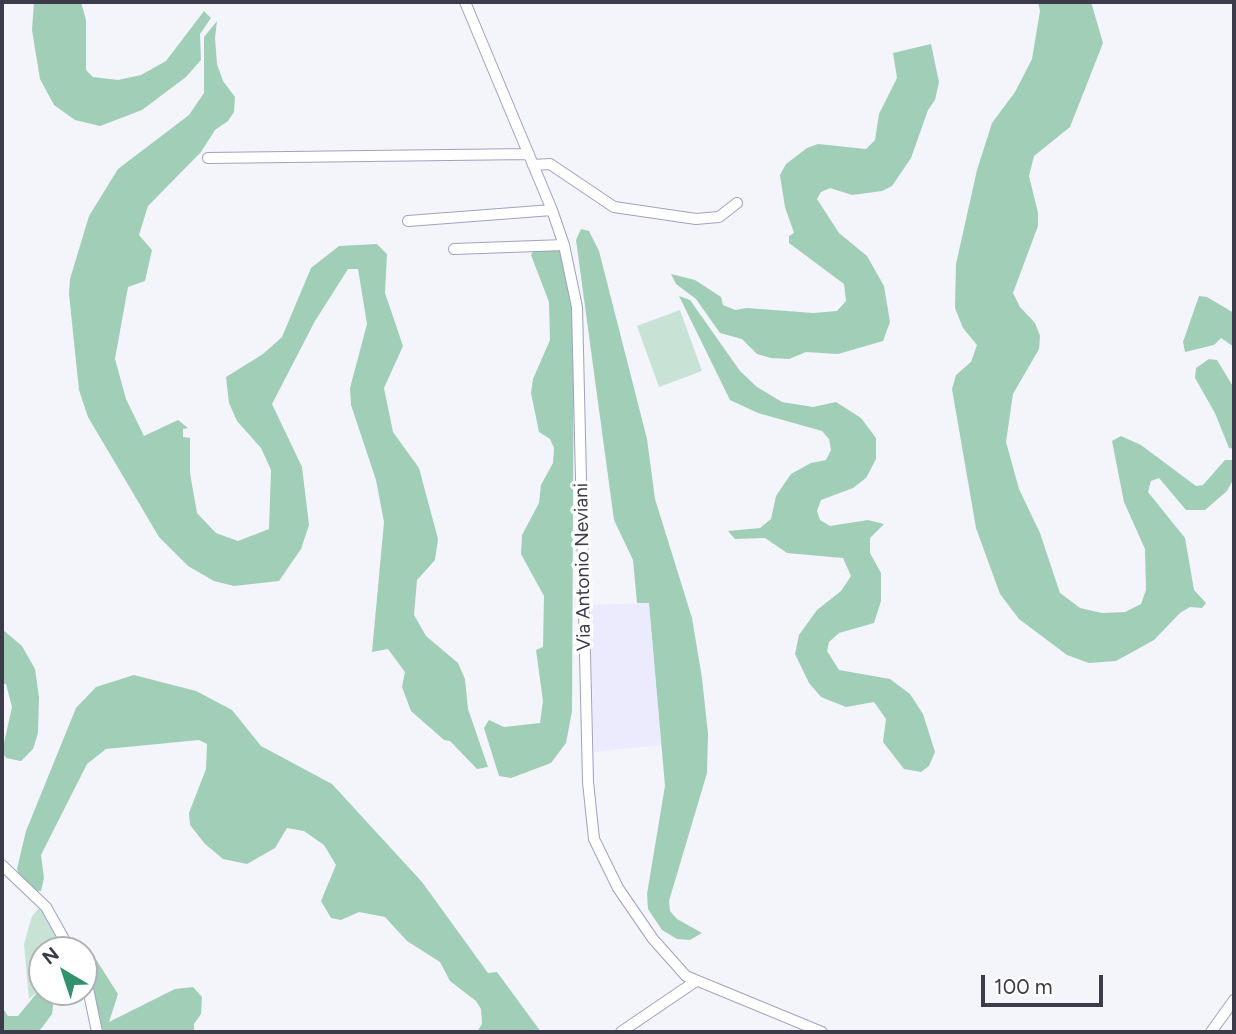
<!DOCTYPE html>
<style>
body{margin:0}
#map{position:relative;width:1236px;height:1034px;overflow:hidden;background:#f4f4fb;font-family:Figtree,sans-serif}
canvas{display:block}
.frame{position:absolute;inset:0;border:4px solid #3c3b4a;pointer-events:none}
.north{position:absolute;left:28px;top:936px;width:70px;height:70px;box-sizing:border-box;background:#fff;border:2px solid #b1b1b7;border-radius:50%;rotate:321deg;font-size:19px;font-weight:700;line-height:28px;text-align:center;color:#3c3b4a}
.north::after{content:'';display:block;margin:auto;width:24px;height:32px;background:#32926b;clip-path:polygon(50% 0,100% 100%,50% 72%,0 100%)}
.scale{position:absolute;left:981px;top:975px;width:122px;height:32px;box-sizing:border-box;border:4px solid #3c3b4a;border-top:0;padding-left:9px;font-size:21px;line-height:24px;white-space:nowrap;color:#3c3b4a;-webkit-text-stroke:5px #fff;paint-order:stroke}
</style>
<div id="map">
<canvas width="1236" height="1034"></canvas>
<div class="frame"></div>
<div class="north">N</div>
<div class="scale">100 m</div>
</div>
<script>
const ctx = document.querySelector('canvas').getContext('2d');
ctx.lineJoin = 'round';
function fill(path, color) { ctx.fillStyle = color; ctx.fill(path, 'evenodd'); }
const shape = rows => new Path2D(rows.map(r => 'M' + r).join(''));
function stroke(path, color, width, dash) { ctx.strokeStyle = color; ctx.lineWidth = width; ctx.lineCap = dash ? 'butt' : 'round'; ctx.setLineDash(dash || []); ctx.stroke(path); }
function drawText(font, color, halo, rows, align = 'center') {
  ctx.font = font + ' Figtree,sans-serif'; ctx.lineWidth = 7; ctx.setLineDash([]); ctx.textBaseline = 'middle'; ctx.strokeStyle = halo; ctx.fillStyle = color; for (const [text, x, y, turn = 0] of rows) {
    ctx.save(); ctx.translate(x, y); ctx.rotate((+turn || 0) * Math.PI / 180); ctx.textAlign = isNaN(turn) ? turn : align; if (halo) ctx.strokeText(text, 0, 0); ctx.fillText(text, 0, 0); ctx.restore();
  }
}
fill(shape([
 [649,603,661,745,594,752,590,605]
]), '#ebebfd');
fill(shape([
 [680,310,702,371,659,387,637,326],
 [40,907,66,950,42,950,42,988,29,999,24,944,32,916]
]), '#c8e3d5');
fill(shape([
 [34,2,81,2,86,20,86,70,93,77,118,80,141,75,166,61,204,11,211,18,200,34,201,60,186,77,142,110,100,126,75,120,54,105,40,79,32,30],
 [1038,2,1091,2,1103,43,1070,127,1034,156,1029,176,1038,213,1038,226,1013,293,1020,307,1035,323,1040,336,1039,349,1013,394,1006,442,1019,489,1040,533,1060,593,1080,608,1102,613,1125,612,1141,604,1146,590,1145,549,1124,502,1112,441,1121,436,1141,445,1196,486,1203,485,1225,460,1234,460,1234,478,1227,491,1205,510,1186,510,1159,478,1151,481,1148,492,1185,538,1194,590,1206,603,1202,608,1190,607,1180,613,1154,640,1116,661,1089,663,1067,655,1019,619,1000,594,976,528,952,389,956,375,971,362,977,345,963,328,955,308,956,264,977,170,992,123,1015,92,1032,59,1040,11],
 [217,21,215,38,217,64,223,81,235,97,234,112,228,121,215,130,201,152,148,206,139,235,152,250,145,281,128,287,115,359,126,399,144,436,178,420,188,428,183,429,183,437,190,438,190,473,197,513,216,533,238,541,269,529,271,470,261,448,237,421,229,403,226,377,263,354,282,337,311,268,339,246,377,244,387,254,385,293,403,346,384,388,393,432,419,468,438,539,435,560,417,580,414,615,426,636,458,663,465,679,468,709,488,767,477,769,450,741,444,740,411,711,402,687,405,672,388,649,372,652,384,522,376,480,351,405,350,388,367,324,358,269,348,269,315,321,272,404,302,467,309,525,301,549,279,581,234,586,214,581,188,566,159,537,88,417,79,390,69,294,70,279,89,216,118,169,189,115,204,93,204,37],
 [931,44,939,82,935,100,928,110,911,158,892,186,882,191,852,195,830,188,821,192,817,199,839,233,867,256,884,286,890,322,883,341,838,354,806,352,789,359,771,358,757,354,742,339,720,333,696,299,676,284,671,274,695,280,721,297,723,305,735,310,747,308,813,313,837,311,846,301,844,284,789,243,789,236,794,233,785,207,780,175,786,164,807,148,818,144,866,149,875,140,879,114,897,78,893,53],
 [581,229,589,231,599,251,647,439,655,499,692,618,702,678,708,734,707,773,669,901,670,911,677,919,702,933,690,940,677,939,662,930,648,909,647,894,665,786,649,603,637,603,633,560,614,520,576,240],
 [558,247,563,252,574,311,572,711,566,743,551,763,511,778,499,776,484,728,489,720,504,727,540,723,543,701,536,650,543,647,544,596,521,554,522,535,539,503,541,485,553,463,554,448,550,439,539,432,531,393,533,379,550,340,549,302,531,255,534,249],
 [679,296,690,300,740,371,757,387,782,402,813,407,836,402,861,418,876,438,876,459,866,478,853,488,821,500,817,511,820,520,830,526,868,520,884,524,870,538,870,553,881,573,881,601,874,623,839,633,829,642,827,651,839,670,890,679,910,694,923,714,935,752,929,766,921,772,904,769,883,742,886,719,874,702,846,707,821,697,809,683,795,654,799,635,817,610,841,591,851,576,843,558,787,553,765,538,735,539,728,531,760,528,771,519,776,496,791,474,811,463,826,460,831,450,829,439,822,431,758,413,730,400],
 [1199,296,1207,297,1234,313,1234,347,1221,338,1214,345,1185,352,1183,342],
 [1209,359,1217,360,1234,388,1234,449,1229,448,1215,413,1195,378,1196,368],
 [2,629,22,646,35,669,39,697,38,733,33,749,21,761,6,758,2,752,12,707,6,684,2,684],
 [134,675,196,691,232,710,261,746,332,784,422,882,488,973,497,972,541,1032,477,1032,482,1024,481,1009,476,1001,450,981,440,962,407,941,385,917,359,912,341,920,331,918,321,901,336,865,324,845,304,831,287,828,275,848,247,864,223,859,205,844,190,825,189,813,206,769,207,744,199,740,106,749,87,764,41,855,44,878,41,891,34,891,20,877,17,869,26,831,76,708,96,687],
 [74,938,97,961,118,994,109,1022,175,989,193,987,202,997,201,1014,194,1024,194,1032,103,1032,84,961,84,950,76,950,69,942],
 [41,988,42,992,50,992,54,998,52,1014,41,1029,37,1032,2,1032,2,1007,8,1016,18,1016]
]), '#a1ceb7');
const minor = shape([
 [465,2,552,210,564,245,577,307,588,782,594,839,618,888,653,939,686,976,822,1032],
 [208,158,529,154],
 [533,165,550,164,614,207,696,219,719,217,737,203],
 [408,221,552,210],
 [454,249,564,245],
 [2,865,46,907,70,950],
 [84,969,97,1032],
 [621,1032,696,981],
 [1211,1032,1234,1000]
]);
stroke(minor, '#a1a1c3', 12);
stroke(minor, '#fff', 10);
drawText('19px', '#3c3b4a', '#fff', [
 ["Via Antonio Neviani",583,567,-91]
]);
</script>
